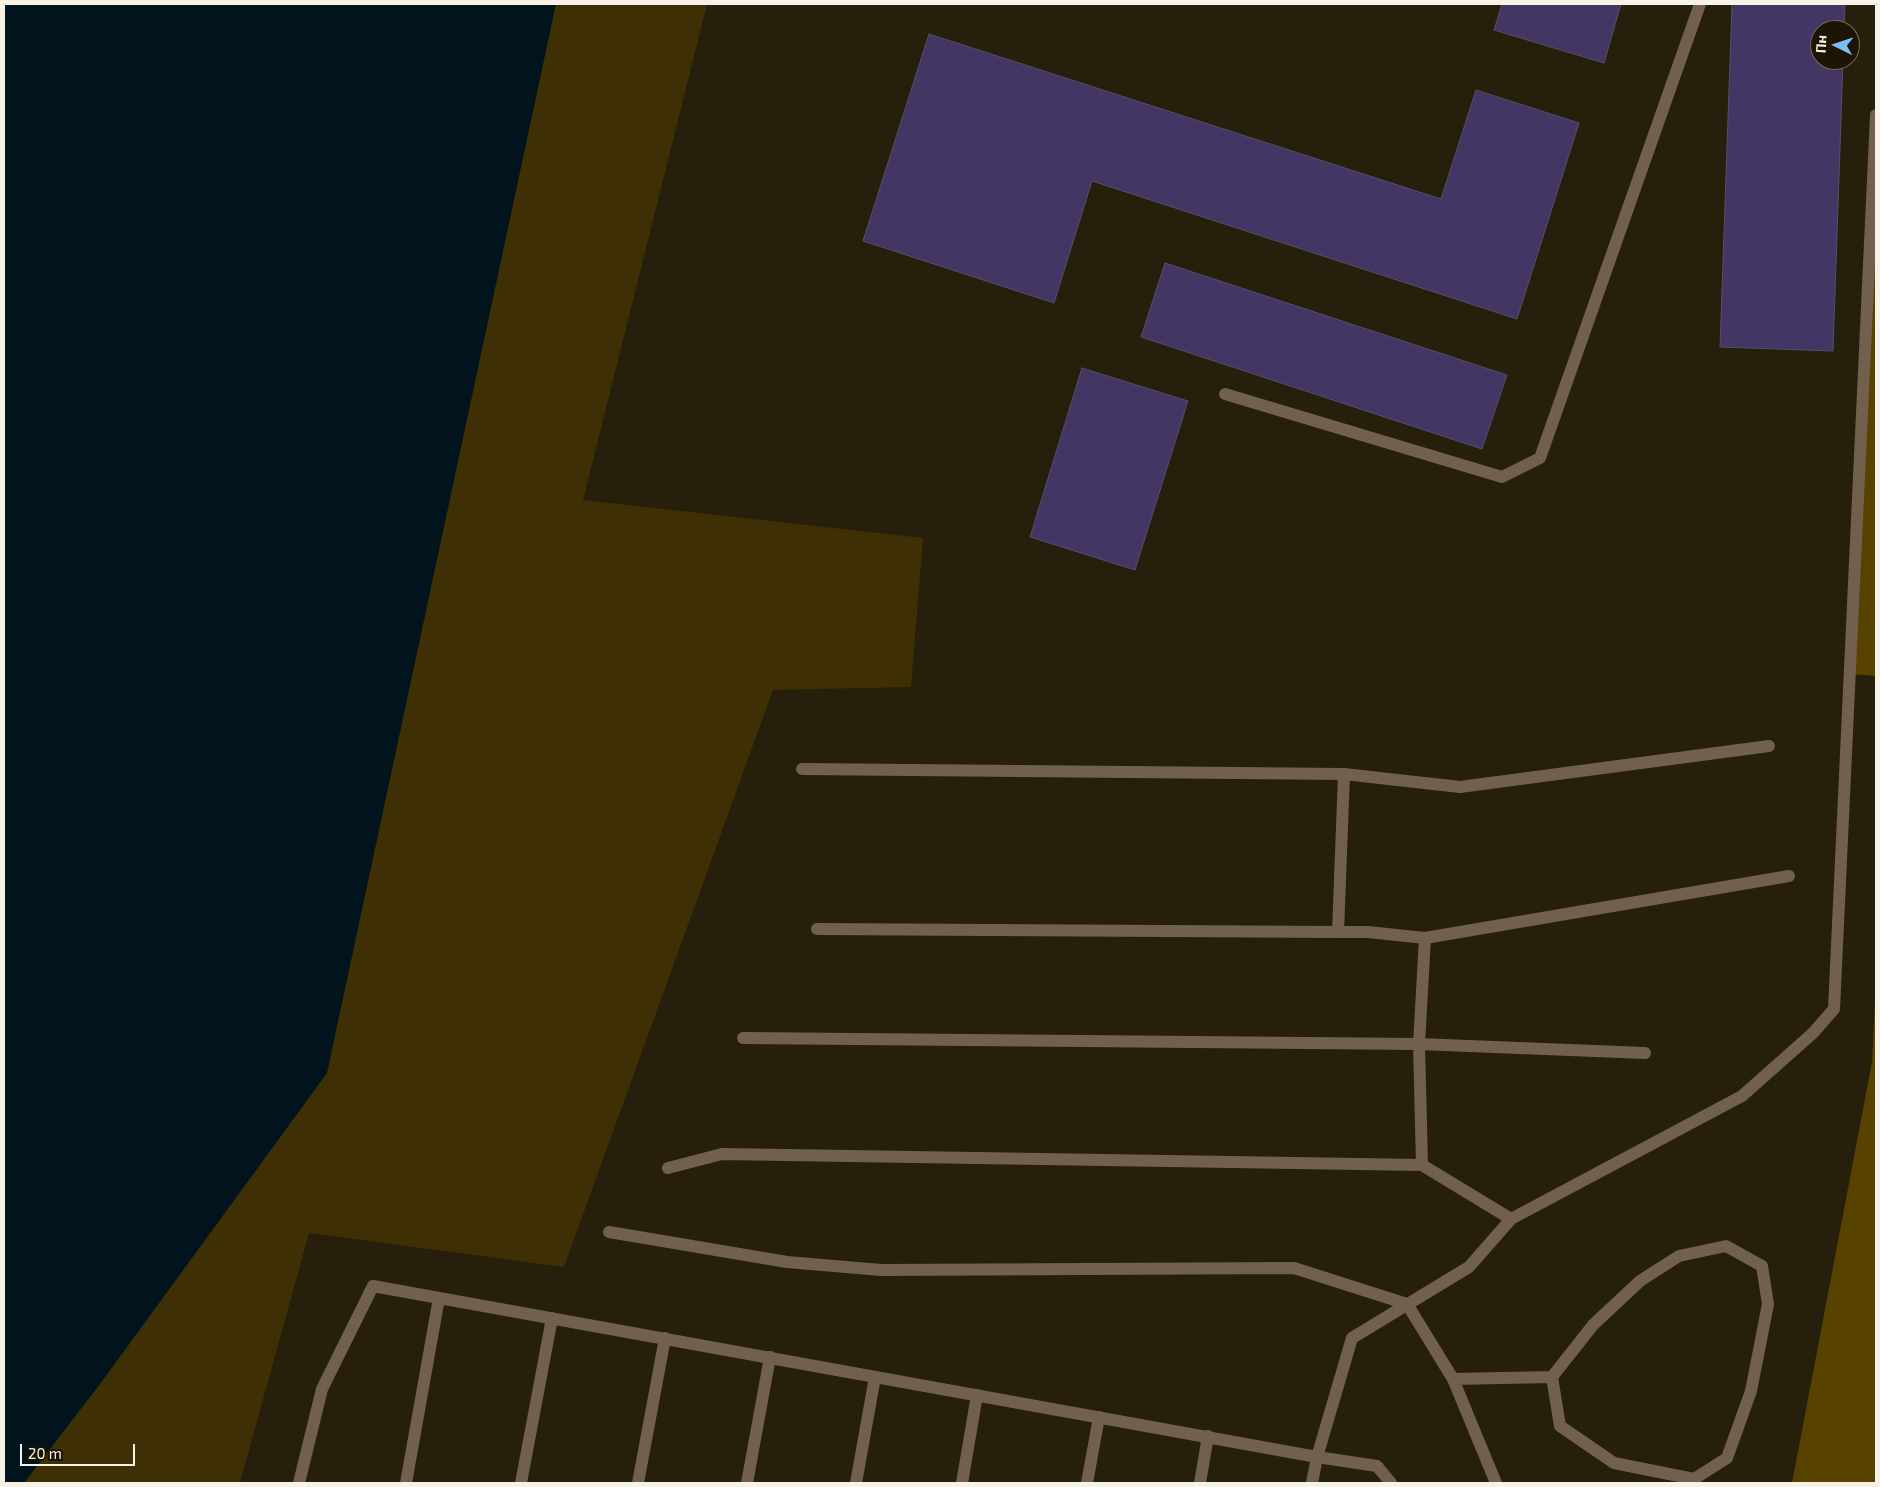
<!DOCTYPE html>
<meta charset="utf-8">
<style>
body{margin:0}
#map{position:relative;width:1880px;height:1487px;overflow:hidden;background:#261f0b;font-family:"Exo 2",sans-serif}
canvas{display:block}
.frame{position:absolute;inset:0;border:5px solid #f7f2e6;pointer-events:none}
.north{position:absolute;left:1810px;top:20px;width:50px;height:50px;box-sizing:border-box;background:#1d1503;border:1px solid #746d5e;border-radius:50%;rotate:274deg;font-size:14px;font-weight:700;line-height:20px;text-align:center;color:#f7f2e6}
.north::after{content:'';display:block;margin:auto;width:18px;height:22px;background:#7bbef8;clip-path:polygon(50% 0,100% 100%,50% 72%,0 100%)}
.scale{position:absolute;left:20px;top:1444px;width:115px;height:22px;box-sizing:border-box;border:2px solid #f7f2e6;border-top:0;padding-left:6px;font-size:15px;line-height:18px;white-space:nowrap;color:#f7f2e6;-webkit-text-stroke:4px #1d1503;paint-order:stroke}
</style>
<div id="map">
<canvas width="1880" height="1487"></canvas>
<div class="frame"></div>
<div class="north">Пн</div>
<div class="scale">20 m</div>
</div>
<script>
const ctx = document.querySelector('canvas').getContext('2d');
ctx.lineJoin = 'round';
function fill(path, color) { ctx.fillStyle = color; ctx.fill(path, 'evenodd'); }
const shape = rows => new Path2D(rows.map(r => 'M' + r).join(''));
function stroke(path, color, width, dash) { ctx.strokeStyle = color; ctx.lineWidth = width; ctx.lineCap = dash ? 'butt' : 'round'; ctx.setLineDash(dash || []); ctx.stroke(path); }
fill(shape([
 [4,4,707,4,583,500,923,538,911,687,773,690,564,1267,309,1233,240,1483,4,1483]
]), '#3f2f04');
fill(shape([
 [1876,115,1876,676,1849,674],
 [1876,981,1876,1483,1792,1483,1872,1062]
]), '#574200');
fill(shape([
 [4,4,556,4,327,1073,100,1384,24,1483,4,1483]
]), '#01131c');
const building = shape([
 [1502,4,1621,4,1604,63,1494,30,1502,4],
 [1732,4,1845,4,1844,30,1820,30,1820,60,1843,60,1833,351,1720,347,1732,4],
 [929,34,1441,199,1476,90,1579,123,1517,319,1092,181,1054,303,863,241,929,34],
 [1165,263,1507,375,1482,449,1141,337,1165,263],
 [1082,368,1188,401,1135,570,1030,537,1082,368]
]);
fill(building, '#433665');
stroke(building, '#545065', 1);
stroke(shape([
 [1225,394,1502,477,1540,458,1700,4],
 [802,769,1344,774,1338,932],
 [1344,774,1460,787,1769,746],
 [817,929,1338,932,1368,932,1425,938,1419,1044,1645,1053],
 [1425,938,1789,876],
 [743,1038,1419,1044,1422,1165],
 [668,1168,722,1154,1422,1165,1511,1219],
 [609,1232,787,1262,881,1270,1294,1268,1407,1304,1453,1379,1496,1483],
 [1453,1379,1552,1377,1560,1426,1614,1463,1694,1479,1727,1458,1751,1391,1768,1304,1762,1266,1726,1246,1679,1256,1640,1281,1593,1325,1552,1377],
 [299,1483,322,1389,373,1286,1317,1457,1352,1338,1469,1267,1511,1219,1742,1096,1813,1033,1834,1009,1876,115],
 [406,1483,439,1298],
 [521,1483,552,1318],
 [638,1483,665,1338],
 [747,1483,770,1357],
 [856,1483,875,1377],
 [962,1483,977,1395],
 [1087,1483,1099,1417],
 [1200,1483,1208,1436],
 [1312,1483,1317,1457,1377,1466,1391,1483]
]), '#70604d', 12);
</script>
